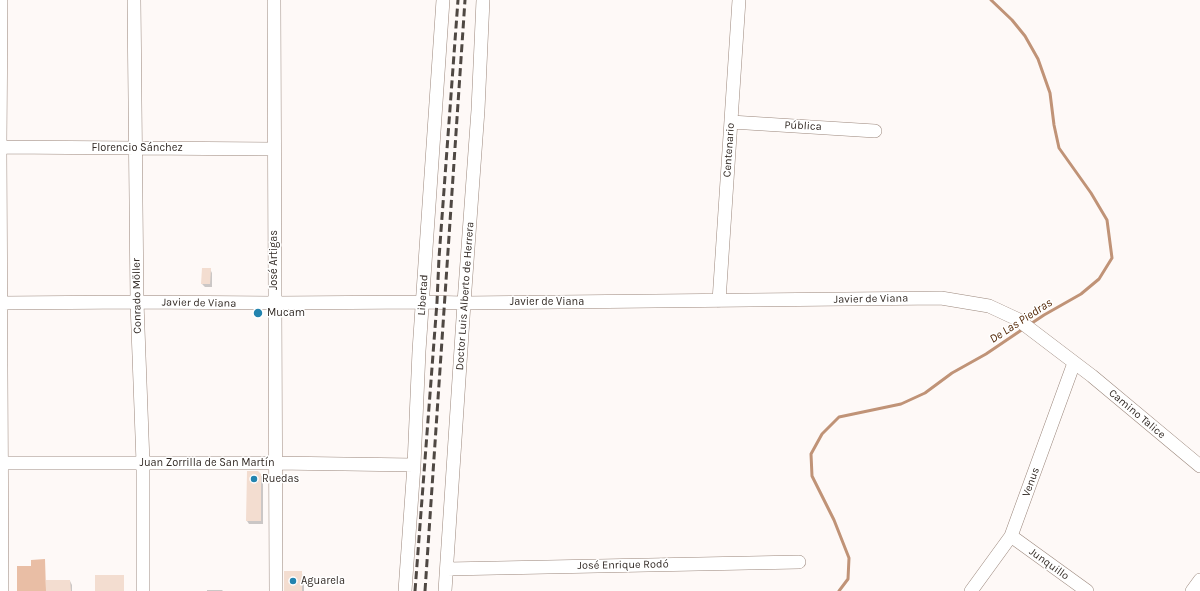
<!DOCTYPE html>
<meta charset="utf-8">
<style>
body{margin:0}
canvas{display:block;background:#fef9f7}
</style>
<canvas width="1200" height="591"></canvas>
<script>
const ctx = document.querySelector('canvas').getContext('2d');
ctx.lineJoin = 'round';
function fill(path, color) { ctx.fillStyle = color; ctx.fill(path, 'evenodd'); }
const shape = rows => new Path2D(rows.map(r => 'M' + r).join(''));
function stroke(path, color, width, dash) { ctx.strokeStyle = color; ctx.lineWidth = width; ctx.lineCap = dash ? 'butt' : 'round'; ctx.setLineDash(dash || []); ctx.stroke(path); }
function drawText(font, color, halo, rows, align = 'center') {
  ctx.font = font + ' Karla,sans-serif'; ctx.lineWidth = 3; ctx.setLineDash([]); ctx.textBaseline = 'middle'; ctx.strokeStyle = halo; ctx.fillStyle = color; for (const [text, x, y, turn = 0] of rows) {
    ctx.save(); ctx.translate(x, y); ctx.rotate((+turn || 0) * Math.PI / 180); ctx.textAlign = isNaN(turn) ? turn : align; if (halo) ctx.strokeText(text, 0, 0); ctx.fillText(text, 0, 0); ctx.restore();
  }
}
fill(shape([
 [45,559,46,591,17,591,17,566,31,566,31,560]
]), '#e9bea5');
fill(shape([
 [210,269,212,273,212,287,205,287,202,284],
 [260,474,263,478,263,524,249,524,247,521],
 [301,572,304,578,304,591,285,591],
 [70,581,72,585,72,591,47,591],
 [207,590,222,590,223,591,207,591]
]), '#0003');
stroke(shape([
 [991,0,1012,20,1025,36,1038,59,1050,93,1054,125,1059,148,1091,193,1107,220,1112,258,1099,279,1081,294,1044,315,1029,325],
 [839,591,848,579,849,558,834,520,812,476,811,454,822,434,839,417,901,404,925,393,952,373,986,354,1023,329]
]), '#c09377', 3);
fill(shape([
 [202,268,211,268,210,284,201,284],
 [247,471,258,471,261,474,261,521,246,521],
 [284,571,302,571,302,591,284,591],
 [95,575,124,575,124,591,95,591],
 [46,580,70,580,71,591,46,591]
]), '#f3ddd0');
const minor = shape([
 [1,0,0,147,2,591],
 [134,0,137,302,143,463,143,591],
 [274,0,276,591],
 [731,122,875,131],
 [0,147,274,149],
 [719,301,739,0],
 [0,303,137,302,275,303,423,302,464,303,941,298,989,306,1017,319,1092,376,1200,466],
 [0,463,275,463,414,465],
 [1011,536,1087,591],
 [447,569,799,562],
 [405,591,414,465,419,351,443,0],
 [445,591,464,303,478,110,483,0],
 [971,591,1011,536,1074,363],
 [1192,591,1200,580]
]);
stroke(minor, '#9b877c', 14);
stroke(minor, '#fff', 13);
stroke(shape([
 [415,591,437,302,439,258,458,0],
 [425,591,465,0]
]), '#4f4843', 3, [8, 4]);
for (const [x, y, r, color] of [
 [258,313,5,"#2384af"],
 [254,479,4,"#2384af"],
 [293,581,4,"#2384af"]
]) { const dot = new Path2D(); dot.arc(x, y, r, 0, 2 * Math.PI); ctx.fillStyle = color; ctx.fill(dot); stroke(dot, '#fff', 1.5); }
drawText('11px', '#312924', '#fff', [
 ["Pública",803,126,3],
 ["Florencio Sánchez",137,148],
 ["Centenario",729,150,-86],
 ["José Artigas",274,260,-90],
 ["Libertad",423,295,-86],
 ["Conrado Möller",137,296,-91],
 ["Doctor Luis Alberto de Herrera",465,296,-86],
 ["Javier de Viana",871,299,-1],
 ["Javier de Viana",547,302],
 ["Javier de Viana",199,303,1],
 ["Camino Talice",1137,414,40],
 ["Juan Zorrilla de San Martín",207,463],
 ["Venus",1031,482,-70],
 ["Junquillo",1049,564,36],
 ["José Enrique Rodó",623,565,-1]
]);
drawText('11px', '#312924', '#fff', [
 ["Mucam",267,313],
 ["Ruedas",262,479],
 ["Aguarela",301,581]
], 'left');
drawText('italic 12px', '#522605', '#fff', [
 ["De Las Piedras",1021,321,-33]
]);
</script>
